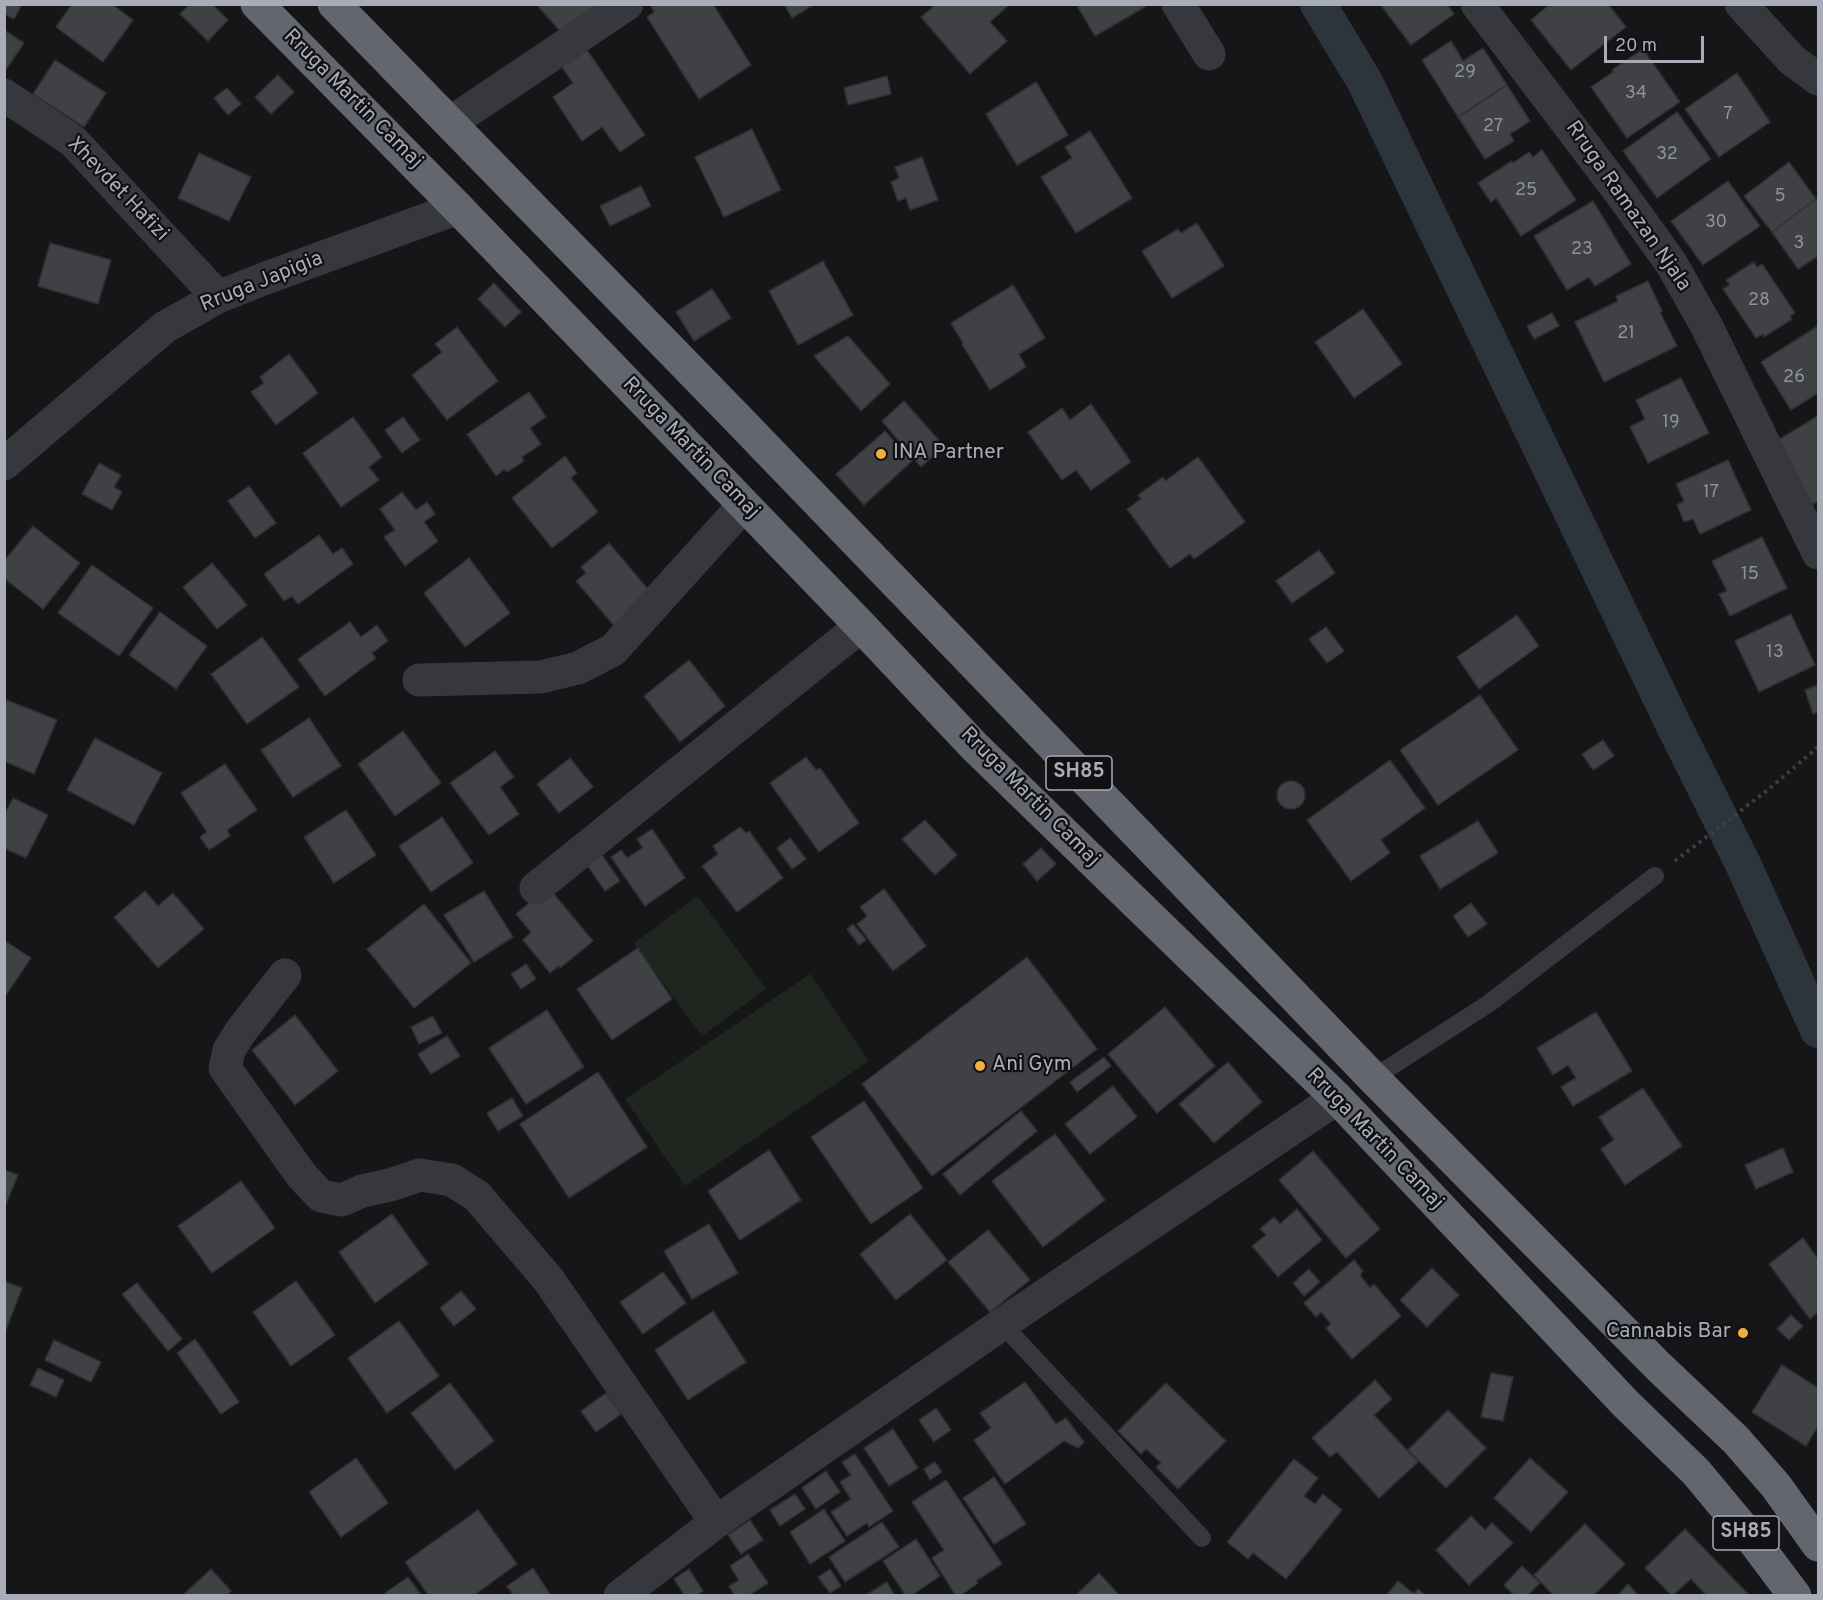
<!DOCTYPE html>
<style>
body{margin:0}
#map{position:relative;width:1823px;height:1600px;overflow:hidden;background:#161618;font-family:Overpass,sans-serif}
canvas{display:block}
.frame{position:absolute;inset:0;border:6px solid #a8adb8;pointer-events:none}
.scale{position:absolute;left:1604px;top:36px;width:100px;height:27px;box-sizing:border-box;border:3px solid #a8adb8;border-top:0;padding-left:8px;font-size:18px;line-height:21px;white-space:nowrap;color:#a8adb8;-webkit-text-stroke:4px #111113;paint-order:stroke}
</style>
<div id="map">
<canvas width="1823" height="1600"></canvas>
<div class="frame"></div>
<div class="scale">20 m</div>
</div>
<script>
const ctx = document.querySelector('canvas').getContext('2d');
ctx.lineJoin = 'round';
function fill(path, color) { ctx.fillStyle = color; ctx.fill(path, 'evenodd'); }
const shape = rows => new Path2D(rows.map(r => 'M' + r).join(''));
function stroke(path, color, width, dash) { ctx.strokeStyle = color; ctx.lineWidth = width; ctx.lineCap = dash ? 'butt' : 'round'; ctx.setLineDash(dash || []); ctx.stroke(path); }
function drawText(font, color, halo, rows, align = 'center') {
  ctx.font = font + ' Overpass,sans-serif'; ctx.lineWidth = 4.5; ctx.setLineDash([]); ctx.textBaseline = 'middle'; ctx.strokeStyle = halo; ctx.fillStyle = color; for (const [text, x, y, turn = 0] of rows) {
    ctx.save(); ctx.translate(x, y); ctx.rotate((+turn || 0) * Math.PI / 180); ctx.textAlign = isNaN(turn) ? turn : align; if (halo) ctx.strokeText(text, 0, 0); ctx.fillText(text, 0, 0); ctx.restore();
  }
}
fill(shape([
 [698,896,766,989,702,1036,634,943],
 [810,974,869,1061,685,1186,625,1099]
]), '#1e261f');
stroke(shape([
 [1318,4,1365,82,1675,728,1743,864,1818,1030]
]), '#2c353c', 36);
const building = shape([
 [4,4,22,4,14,19,4,14,4,4],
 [72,4,112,4,133,20,103,62,56,27,72,4],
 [190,4,212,4,228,20,208,41,180,14,190,4],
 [536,4,621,4,569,41,536,4],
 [653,4,713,4,751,65,699,99,647,17,654,12,651,6,653,4],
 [784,4,815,4,792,18,784,4],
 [931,4,1010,4,990,22,1007,41,970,74,921,17,933,7,931,4],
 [1076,4,1148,4,1148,5,1095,36,1076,4],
 [1380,4,1447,4,1454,14,1411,45,1380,4],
 [1550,4,1608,4,1626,27,1571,70,1531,20,1550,4],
 [4,30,24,43,5,71,4,71,4,30],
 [1451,41,1463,61,1483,48,1507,85,1458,117,1422,60,1451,41],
 [1643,49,1680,102,1627,138,1591,87,1613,72,1612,70,1643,49],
 [587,50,645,135,620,152,602,127,582,141,553,97,573,83,562,67,587,50],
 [55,60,106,93,84,127,33,94,55,60],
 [1737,73,1770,122,1719,157,1685,109,1737,73],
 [278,75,294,92,271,114,255,97,278,75],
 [887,76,891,94,848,105,844,88,887,76],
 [1036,82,1068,135,1017,165,986,114,1036,82],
 [1507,85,1530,121,1510,134,1514,141,1485,159,1458,117,1507,85],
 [227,88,241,104,228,115,214,98,227,88],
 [1677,112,1711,159,1657,198,1623,151,1677,112],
 [752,129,781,190,724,217,695,157,752,129],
 [1090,131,1132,198,1076,233,1041,177,1072,158,1065,147,1090,131],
 [1542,150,1576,200,1521,236,1496,198,1491,202,1478,183,1512,161,1513,163,1529,152,1533,157,1542,150],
 [199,153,251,177,229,221,178,198,199,153],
 [922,157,938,200,910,210,906,198,898,201,891,182,899,178,895,167,922,157],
 [1789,162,1816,199,1772,232,1744,196,1789,162],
 [1728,181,1760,226,1703,265,1671,221,1728,181],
 [641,186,651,206,610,226,600,206,641,186],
 [1816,199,1818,202,1818,256,1798,269,1772,232,1816,199],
 [1593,201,1631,264,1595,286,1589,277,1567,290,1534,236,1593,201],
 [1197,223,1224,266,1172,298,1142,251,1178,229,1181,233,1197,223],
 [50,243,111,260,98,304,38,286,50,243],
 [823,261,853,315,798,345,769,291,823,261],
 [1754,262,1757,267,1762,264,1795,313,1790,316,1792,319,1764,337,1763,334,1756,338,1723,289,1730,285,1726,280,1754,262],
 [1648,281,1662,311,1660,312,1677,346,1604,382,1575,322,1618,301,1616,296,1648,281],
 [494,283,521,312,505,327,478,299,494,283],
 [1013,285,1045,338,1019,354,1026,367,990,390,962,344,963,343,951,323,1013,285],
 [712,289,731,318,694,341,676,312,712,289],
 [1363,309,1402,364,1354,398,1315,342,1363,309],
 [1552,313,1559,326,1534,339,1527,326,1552,313],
 [1818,326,1818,393,1791,410,1761,362,1818,326],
 [457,327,498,381,447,420,412,375,442,352,435,344,457,327],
 [848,336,890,384,861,411,814,356,848,336],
 [289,354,318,393,276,425,251,392,264,383,260,377,289,354],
 [1681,378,1709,433,1648,463,1630,427,1645,419,1636,400,1681,378],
 [529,392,546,417,530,428,541,444,522,457,524,461,507,472,505,469,496,476,467,434,529,392],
 [904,401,944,446,921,467,882,421,904,401],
 [1091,404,1131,462,1091,490,1076,470,1062,480,1028,432,1062,408,1070,420,1091,404],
 [1818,416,1818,501,1805,509,1773,443,1818,416],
 [353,417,382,457,369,467,379,480,341,507,303,453,353,417],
 [403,417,420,440,402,453,385,430,403,417],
 [885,431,912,461,864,505,836,474,885,431],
 [565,456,577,473,571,478,598,512,552,548,512,498,565,456],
 [1198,457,1245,522,1194,559,1190,554,1170,568,1127,509,1141,499,1138,495,1163,477,1165,481,1198,457],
 [1728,460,1751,510,1700,534,1693,519,1684,522,1677,505,1684,501,1676,484,1728,460],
 [99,463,121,475,114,487,122,492,112,510,82,494,99,463],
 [249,486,276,523,255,538,228,501,249,486],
 [402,492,416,510,427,502,435,514,424,522,438,541,405,566,384,537,395,530,380,509,402,492],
 [33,526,80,563,43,609,4,578,4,561,33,526],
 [319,535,333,554,342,548,353,564,298,604,292,596,284,601,264,574,319,535],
 [1762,537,1787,588,1730,616,1719,594,1727,591,1712,561,1762,537],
 [609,543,653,595,615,627,576,581,586,573,581,567,609,543],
 [1319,550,1335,573,1292,603,1276,581,1319,550],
 [469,558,510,613,465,647,424,593,469,558],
 [212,563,247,605,217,629,183,587,212,563],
 [92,565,153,608,119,656,58,613,92,565],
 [160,612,207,646,176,689,129,655,160,612],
 [1791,614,1815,665,1759,692,1735,641,1791,614],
 [1517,615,1539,646,1479,689,1457,657,1517,615],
 [350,622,361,637,377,625,388,641,372,653,376,658,325,696,298,659,350,622],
 [1326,627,1344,651,1327,663,1309,639,1326,627],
 [262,637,299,687,247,724,211,674,262,637],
 [689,660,725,706,680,742,644,696,689,660],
 [1818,685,1818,712,1813,714,1805,690,1818,685],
 [1480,695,1518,750,1438,805,1400,750,1480,695],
 [4,699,57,720,34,774,4,761,4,699],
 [309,718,341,766,293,797,261,750,309,718],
 [403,731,441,783,395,816,358,764,403,731],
 [95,738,162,773,134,825,67,790,95,738],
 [1603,740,1614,756,1593,770,1582,754,1603,740],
 [495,751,514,777,500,787,519,814,489,835,450,783,495,751],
 [806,757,816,770,820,768,859,823,819,852,770,783,806,757],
 [570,758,593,787,559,813,537,784,570,758],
 [1390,760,1425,808,1381,840,1390,853,1351,881,1307,820,1390,760],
 [225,764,257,810,227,830,230,836,209,850,200,837,207,832,181,793,225,764],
 '1277 795a14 14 0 1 1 28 0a14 14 0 1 1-28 0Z',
 [13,798,48,815,26,858,4,848,4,815,13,798],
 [346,810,376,855,334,883,304,837,346,810],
 [442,817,473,863,431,892,399,846,442,817],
 [925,820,957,855,935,875,902,839,925,820],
 [1478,821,1498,853,1440,889,1420,856,1478,821],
 [740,827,746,833,749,831,783,878,737,912,702,866,718,854,713,846,740,827],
 [652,829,685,878,645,906,611,857,621,850,627,858,643,848,637,839,652,829],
 [790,838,806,859,792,869,777,848,790,838],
 [1041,848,1056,864,1037,881,1023,864,1041,848],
 [602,855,620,881,605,891,587,865,602,855],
 [548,887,593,941,560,968,559,966,550,973,523,940,531,932,516,914,548,887],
 [884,889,926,946,893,971,857,924,867,916,860,907,884,889],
 [145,891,158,906,173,893,204,929,158,968,114,917,145,891],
 [484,891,513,937,474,962,444,915,484,891],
 [1471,903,1487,924,1468,937,1453,916,1471,903],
 [424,904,471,963,414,1008,367,949,424,904],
 [853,924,866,940,859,945,847,929,853,924],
 [4,940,31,958,4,998,4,940],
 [638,948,672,999,612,1040,577,989,638,948],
 [1027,957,1097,1049,932,1176,862,1084,1027,957],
 [526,964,536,979,521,989,511,974,526,964],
 [1165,1007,1215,1066,1157,1113,1108,1054,1165,1007],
 [547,1010,584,1067,526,1104,489,1048,547,1010],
 [1596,1012,1632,1071,1573,1106,1561,1087,1576,1078,1568,1065,1553,1075,1537,1048,1596,1012],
 [295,1015,338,1071,295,1105,252,1050,295,1015],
 [433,1016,442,1033,419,1044,411,1027,433,1016],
 [447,1036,460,1056,431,1074,418,1054,447,1036],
 [1104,1057,1111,1066,1077,1092,1070,1082,1104,1057],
 [1228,1062,1262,1102,1214,1143,1179,1104,1228,1062],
 [598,1072,647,1147,569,1198,520,1124,598,1072],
 [1113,1086,1137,1117,1090,1154,1065,1124,1113,1086],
 [1643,1088,1682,1146,1625,1185,1601,1149,1614,1140,1599,1117,1643,1088],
 [512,1098,523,1116,498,1131,487,1113,512,1098],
 [864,1101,923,1188,871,1224,811,1137,864,1101],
 [1021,1111,1037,1131,960,1195,943,1174,1021,1111],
 [1055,1134,1105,1200,1043,1247,992,1181,1055,1134],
 [1783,1148,1793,1172,1756,1189,1745,1165,1783,1148],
 [769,1150,801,1200,740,1240,708,1191,769,1150],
 [1313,1151,1380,1229,1346,1258,1279,1180,1313,1151],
 [4,1170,18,1175,4,1209,4,1170],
 [241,1181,275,1228,212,1273,178,1226,241,1181],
 [1297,1209,1322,1240,1278,1277,1252,1246,1266,1235,1260,1229,1274,1217,1280,1224,1297,1209],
 [392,1214,428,1264,375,1303,339,1252,392,1214],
 [910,1214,947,1260,896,1300,860,1254,910,1214],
 [709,1224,738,1273,692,1299,664,1251,709,1224],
 [988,1230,1030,1280,990,1312,948,1262,988,1230],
 [1803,1238,1818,1259,1818,1312,1810,1319,1769,1264,1803,1238],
 [1354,1260,1363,1271,1360,1275,1370,1288,1374,1284,1401,1316,1352,1359,1326,1328,1331,1324,1321,1312,1316,1317,1304,1303,1354,1260],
 [1432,1268,1459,1295,1427,1327,1400,1300,1432,1268],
 [1309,1269,1320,1282,1304,1296,1293,1283,1309,1269],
 [663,1272,686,1303,643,1334,620,1302,663,1272],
 [4,1281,22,1288,4,1335,4,1281],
 [296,1281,335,1335,291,1366,253,1312,296,1281],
 [137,1283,182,1339,168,1351,122,1294,137,1283],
 [461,1291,476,1309,454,1326,440,1308,461,1291],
 [713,1311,746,1362,688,1400,655,1350,713,1311],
 [1791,1315,1803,1326,1789,1340,1777,1329,1791,1315],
 [399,1321,439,1376,387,1413,348,1358,399,1321],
 [195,1339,239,1402,221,1414,177,1353,195,1339],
 [54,1340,101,1362,91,1382,45,1360,54,1340],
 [1782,1365,1818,1388,1818,1426,1806,1446,1752,1412,1782,1365],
 [38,1368,64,1380,56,1397,30,1385,38,1368],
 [1491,1373,1513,1377,1503,1421,1481,1417,1491,1373],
 [1375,1380,1392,1399,1374,1415,1418,1462,1379,1498,1337,1452,1330,1457,1312,1438,1375,1380],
 [1025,1382,1056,1424,1066,1418,1084,1442,1078,1448,1064,1441,1005,1484,974,1440,991,1428,980,1413,1025,1382],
 [450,1383,494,1441,455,1470,411,1413,450,1383],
 [1166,1383,1226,1441,1178,1489,1156,1467,1161,1463,1146,1449,1141,1454,1118,1431,1166,1383],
 [606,1393,621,1414,596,1432,581,1411,606,1393],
 [936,1408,951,1430,934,1442,919,1420,936,1408],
 [1448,1410,1486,1448,1446,1488,1408,1450,1448,1410],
 [893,1429,918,1468,889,1486,864,1448,893,1429],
 [855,1454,893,1511,869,1527,867,1523,847,1536,831,1512,851,1499,840,1482,851,1475,842,1462,855,1454],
 [356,1458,388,1503,341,1537,309,1492,356,1458],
 [1530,1458,1568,1492,1531,1532,1494,1498,1530,1458],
 [1294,1459,1318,1478,1304,1496,1315,1504,1323,1494,1342,1510,1286,1579,1253,1553,1248,1559,1227,1542,1294,1459],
 [935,1462,942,1472,930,1480,924,1469,935,1462],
 [826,1471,840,1492,816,1509,802,1488,826,1471],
 [994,1477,1026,1524,994,1544,963,1498,994,1477],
 [946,1480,1002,1564,976,1581,978,1583,960,1596,956,1596,932,1558,944,1550,912,1502,946,1480],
 [795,1494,805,1509,780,1526,770,1510,795,1494],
 [824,1509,845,1541,810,1564,790,1532,824,1509],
 [478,1510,517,1564,473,1596,429,1596,405,1562,478,1510],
 [1471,1516,1485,1530,1492,1523,1513,1543,1469,1585,1436,1550,1471,1516],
 [750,1520,763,1540,741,1554,728,1535,750,1520],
 [882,1522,899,1547,845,1582,829,1557,882,1522],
 [1585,1524,1625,1564,1593,1596,1554,1596,1534,1575,1585,1524],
 [1685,1529,1750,1596,1707,1596,1691,1579,1672,1596,1645,1568,1685,1529],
 [916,1539,940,1576,911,1596,906,1596,883,1561,916,1539],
 [748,1554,768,1583,748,1596,735,1596,729,1586,739,1580,730,1566,748,1554],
 [1522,1566,1540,1583,1527,1596,1515,1596,1504,1585,1522,1566],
 [533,1568,551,1596,514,1596,507,1586,533,1568],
 [211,1569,231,1591,226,1596,182,1596,211,1569],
 [689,1569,703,1591,696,1596,685,1596,674,1579,689,1569],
 [830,1569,841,1586,830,1593,818,1577,830,1569],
 [1099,1573,1120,1596,1075,1596,1099,1573],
 [408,1577,422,1596,387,1596,385,1593,408,1577],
 [1398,1581,1414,1594,1418,1589,1426,1596,1386,1596,1398,1581],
 [887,1582,895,1596,865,1596,887,1582],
 [1628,1584,1639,1596,1617,1596,1628,1584]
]);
fill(building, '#404145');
stroke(building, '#303034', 1.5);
stroke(shape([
 [1675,861,1769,789,1818,747]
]), '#3d3f44', 4, [3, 4.5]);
stroke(shape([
 [1373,1078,1488,1004,1655,876],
 [1002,1324,1202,1538]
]), '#37383d', 18);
stroke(shape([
 [1178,4,1209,54],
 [1477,4,1622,195,1671,263,1706,325,1818,553],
 [1741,4,1792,60,1818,79],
 [4,95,73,141,218,297],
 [450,123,627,4],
 [4,464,165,327,218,297,266,278,458,208],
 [419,680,541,677,578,668,613,650,744,505],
 [536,888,861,626],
 [285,975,241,1031,229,1050,225,1068,302,1176,321,1196,342,1200,362,1191,390,1185,420,1175,452,1180,477,1196,548,1279,716,1522],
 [620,1596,716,1522,1002,1324,1337,1098]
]), '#37383d', 33);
stroke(shape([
 [257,4,458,208,861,626,975,747,1337,1098,1625,1403,1696,1472,1756,1544,1795,1596],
 [334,4,738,419,1373,1078,1659,1367,1736,1440,1776,1486,1818,1545]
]), '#63666e', 33);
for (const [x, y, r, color] of [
 [881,454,6,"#f2b134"],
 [980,1066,6,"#f2b134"],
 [1743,1333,6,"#f2b134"]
]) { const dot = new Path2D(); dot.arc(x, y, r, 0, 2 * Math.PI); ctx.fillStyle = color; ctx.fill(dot); stroke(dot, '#111113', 2); }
drawText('18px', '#8e929b', null, [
 ["29",1465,73],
 ["34",1636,94],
 ["7",1728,115],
 ["27",1493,127],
 ["32",1667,155],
 ["25",1526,191],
 ["5",1780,197],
 ["30",1716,223],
 ["3",1799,244],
 ["23",1582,250],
 ["28",1759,301],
 ["21",1626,334],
 ["26",1794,378],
 ["19",1671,423],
 ["17",1711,493],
 ["15",1750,575],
 ["13",1775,653]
]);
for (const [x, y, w] of [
 [1079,773,66],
 [1746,1533,66]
]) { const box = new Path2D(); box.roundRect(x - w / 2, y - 17, w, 34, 4.5); ctx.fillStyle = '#111113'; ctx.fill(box); stroke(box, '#a8adb8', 1.5); }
drawText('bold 20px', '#a8adb8', null, [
 ["SH85",1079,773],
 ["SH85",1746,1533]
]);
drawText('21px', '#a8adb8', '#111113', [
 ["Rruga Martin Camaj",352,100,45],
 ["Xhevdet Hafizi",117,190,46],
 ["Rruga Ramazan Njala",1627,207,55],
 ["Rruga Japigia",262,283,-22],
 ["Rruga Martin Camaj",690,449,46],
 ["Rruga Martin Camaj",1029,798,45],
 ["Rruga Martin Camaj",1374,1140,46]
]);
drawText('21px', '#a8adb8', '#111113', [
 ["INA Partner",893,454],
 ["Ani Gym",992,1066],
 ["Cannabis Bar",1731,1333,"right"]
], 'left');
</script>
